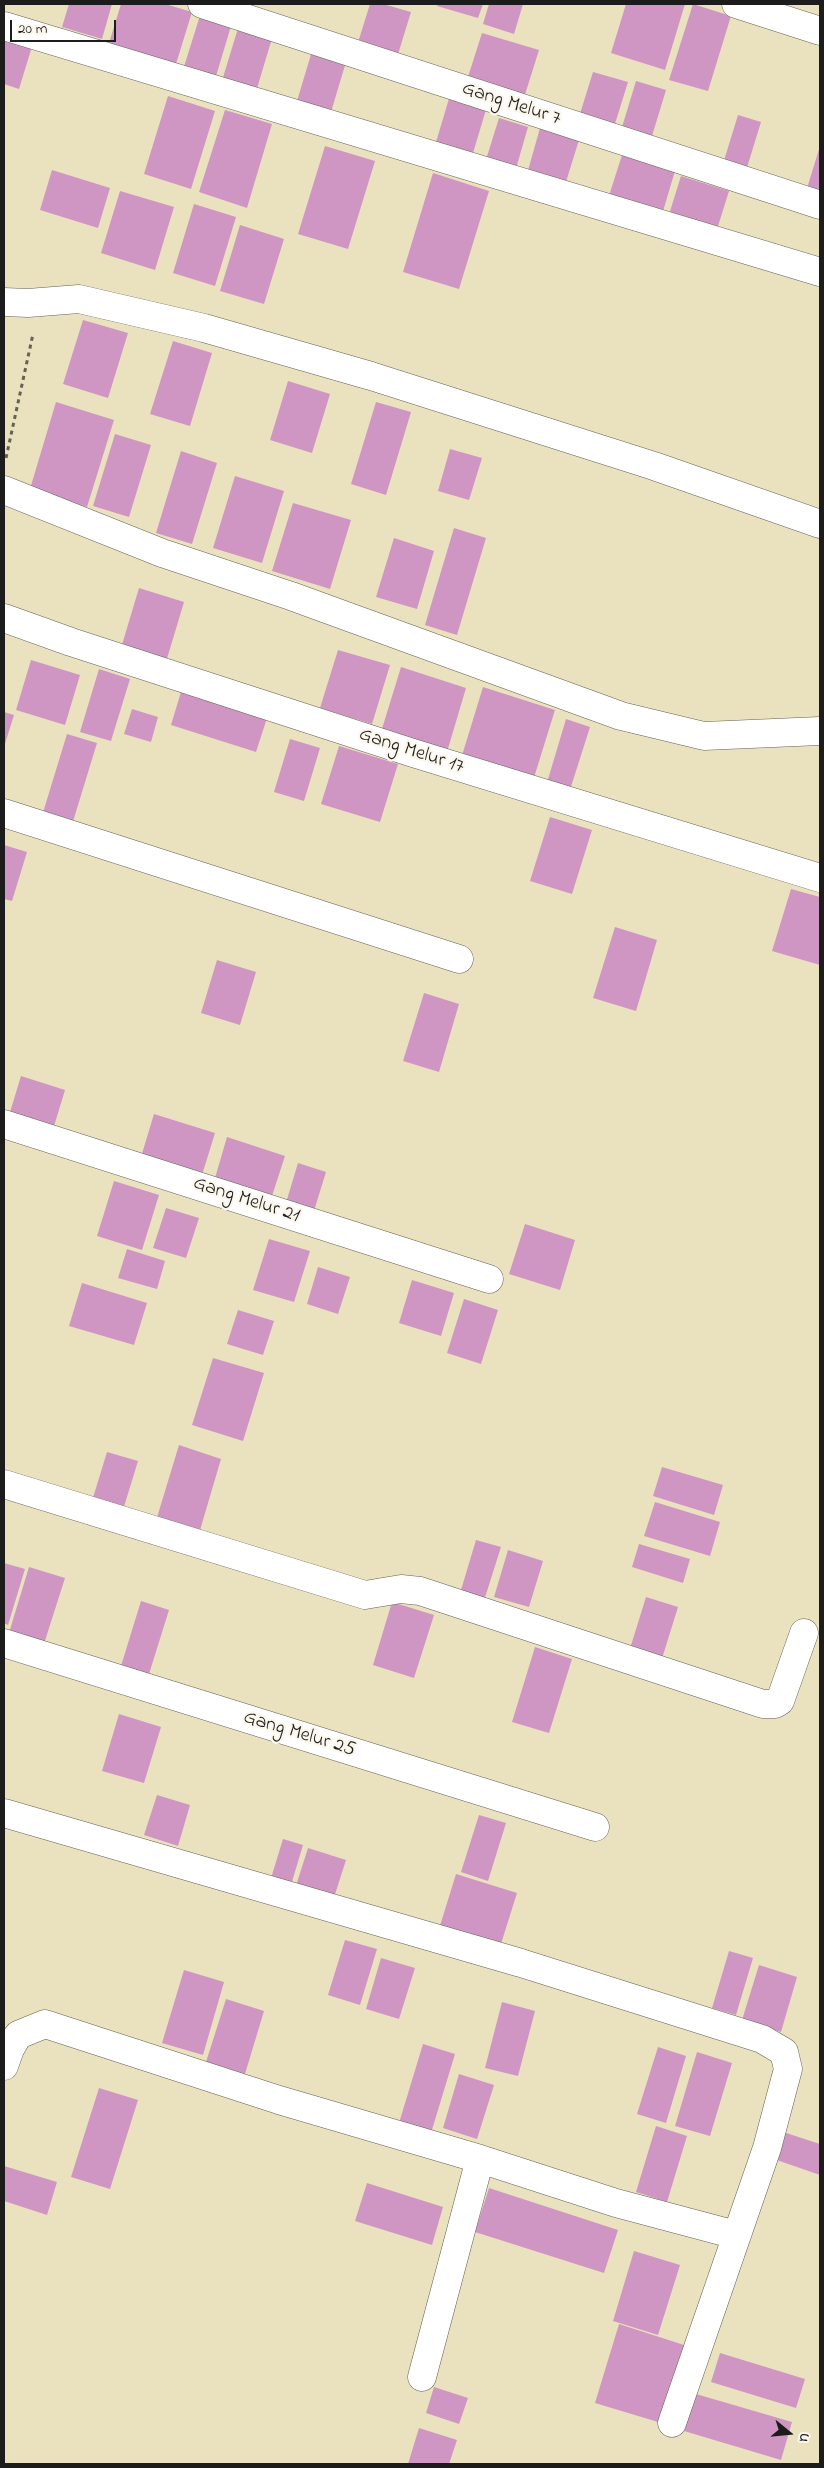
<!DOCTYPE html>
<style>
body{margin:0}
#map{position:relative;width:824px;height:2468px;overflow:hidden;background:#eae1bf;font-family:"Indie Flower",sans-serif}
canvas{display:block}
.frame{position:absolute;inset:0;border:5px solid #1c1c1c;pointer-events:none}
.north{position:absolute;left:764px;top:2408px;width:50px;height:50px;-webkit-text-stroke:4px #fbf7ec;paint-order:stroke;rotate:107deg;font-size:14px;font-weight:700;line-height:20px;text-align:center;color:#1c1c1c}
.north::after{content:'';display:block;margin:auto;width:18px;height:22px;background:#1c1c1c;clip-path:polygon(50% 0,100% 100%,50% 72%,0 100%)}
.scale{position:absolute;left:10px;top:20px;width:106px;height:22px;box-sizing:border-box;border:2px solid #1c1c1c;border-top:0;padding-left:6px;font-size:15px;line-height:18px;white-space:nowrap;color:#1c1c1c;-webkit-text-stroke:4px #fbf7ec;paint-order:stroke}
</style>
<div id="map">
<canvas width="824" height="2468"></canvas>
<div class="frame"></div>
<div class="north">U</div>
<div class="scale">20 m</div>
</div>
<script>
const ctx = document.querySelector('canvas').getContext('2d');
ctx.lineJoin = 'round';
function fill(path, color) { ctx.fillStyle = color; ctx.fill(path, 'evenodd'); }
const shape = rows => new Path2D(rows.map(r => 'M' + r).join(''));
function stroke(path, color, width, dash) { ctx.strokeStyle = color; ctx.lineWidth = width; ctx.lineCap = dash ? 'butt' : 'round'; ctx.setLineDash(dash || []); ctx.stroke(path); }
function drawText(font, color, halo, rows, align = 'center') {
  ctx.font = font + ' "Indie Flower",sans-serif'; ctx.lineWidth = 4.5; ctx.setLineDash([]); ctx.textBaseline = 'middle'; ctx.strokeStyle = halo; ctx.fillStyle = color; for (const [text, x, y, turn = 0] of rows) {
    ctx.save(); ctx.translate(x, y); ctx.rotate((+turn || 0) * Math.PI / 180); ctx.textAlign = isNaN(turn) ? turn : align; if (halo) ctx.strokeText(text, 0, 0); ctx.fillText(text, 0, 0); ctx.restore();
  }
}
fill(shape([
 [69,4,112,4,102,39,62,27],
 [121,4,165,4,192,12,176,64,109,43],
 [370,4,383,4,411,12,395,64,355,52],
 [438,4,483,4,478,18,437,6],
 [489,4,523,4,514,34,483,24],
 [626,4,685,4,665,70,611,53],
 [693,4,731,16,708,91,669,80],
 [203,6,234,16,214,83,182,73],
 [239,25,273,35,255,95,221,84],
 [4,31,34,40,19,89,4,84],
 [482,33,539,50,523,101,466,83],
 [312,51,346,62,331,112,297,101],
 [593,72,628,82,614,127,579,117],
 [636,81,666,90,652,136,622,127],
 [451,92,488,103,470,163,433,152],
 [168,96,215,111,191,189,144,174],
 [225,110,272,124,247,208,199,192],
 [738,115,761,122,745,174,722,167],
 [499,118,528,127,515,172,485,163],
 [540,128,579,140,565,185,527,174],
 [325,146,375,161,348,249,298,234],
 [820,146,820,203,804,198],
 [622,155,675,171,661,218,607,202],
 [52,170,110,188,98,228,40,210],
 [433,173,489,191,459,289,403,272],
 [681,176,729,191,714,239,666,224],
 [120,191,174,207,155,270,101,253],
 [194,204,236,217,215,286,173,273],
 [240,225,284,239,264,304,220,291],
 [83,320,128,333,108,398,63,384],
 [173,341,212,353,190,426,150,414],
 [288,381,330,394,312,453,270,440],
 [56,402,114,420,87,507,30,489],
 [376,402,411,412,386,495,351,484],
 [115,434,151,445,129,517,93,506],
 [450,449,482,458,469,500,438,491],
 [181,451,217,463,192,544,156,533],
 [235,476,284,491,262,563,213,548],
 [293,503,351,520,330,589,272,571],
 [454,528,486,538,457,635,425,625],
 [394,538,434,551,417,609,376,597],
 [139,588,184,602,166,662,121,648],
 [338,650,390,665,372,724,320,708],
 [31,660,80,675,65,725,16,710],
 [401,667,466,688,447,752,381,732],
 [99,669,130,679,111,741,80,732],
 [483,687,555,710,532,784,460,762],
 [181,692,267,718,256,752,171,725],
 [132,709,158,717,151,742,124,734],
 [4,712,14,715,4,747],
 [566,719,590,727,569,793,546,786],
 [67,734,97,743,71,828,41,819],
 [290,739,320,748,304,801,274,792],
 [339,746,398,764,380,822,321,804],
 [550,817,592,830,572,894,530,881],
 [4,845,27,852,12,901,4,899],
 [791,889,820,897,820,965,772,951],
 [615,927,657,940,636,1011,593,998],
 [217,960,256,972,240,1025,201,1013],
 [424,993,459,1004,439,1072,403,1061],
 [21,1076,65,1090,51,1136,7,1122],
 [154,1114,215,1133,202,1175,141,1157],
 [227,1137,285,1156,272,1196,215,1178],
 [298,1163,326,1172,313,1214,285,1206],
 [114,1181,159,1195,142,1250,97,1236],
 [166,1208,199,1218,186,1258,153,1248],
 [525,1224,575,1240,560,1290,509,1274],
 [269,1239,310,1251,294,1302,253,1290],
 [127,1249,165,1261,157,1289,118,1278],
 [318,1267,350,1277,338,1314,307,1304],
 [412,1280,454,1293,441,1336,399,1323],
 [82,1283,147,1303,134,1345,69,1326],
 [464,1299,498,1310,481,1364,447,1353],
 [238,1310,274,1321,263,1355,227,1344],
 [213,1358,264,1373,243,1441,192,1425],
 [179,1445,221,1459,198,1537,155,1524],
 [107,1452,138,1461,123,1510,92,1501],
 [662,1467,723,1485,714,1515,653,1496],
 [655,1502,720,1522,710,1556,644,1536],
 [476,1540,501,1547,482,1607,458,1600],
 [639,1544,690,1559,683,1583,632,1567],
 [508,1550,543,1561,529,1607,494,1597],
 [4,1563,25,1569,8,1625,4,1623],
 [29,1567,65,1578,43,1647,8,1636],
 [646,1597,678,1607,660,1665,628,1655],
 [141,1601,169,1610,149,1674,121,1666],
 [392,1602,434,1615,414,1678,373,1665],
 [535,1647,572,1659,549,1733,512,1722],
 [119,1714,161,1727,144,1783,102,1771],
 [157,1795,190,1805,178,1846,144,1835],
 [479,1815,506,1823,488,1881,461,1872],
 [283,1839,303,1845,288,1895,268,1888],
 [308,1848,346,1860,331,1907,293,1895],
 [456,1874,517,1893,500,1947,439,1929],
 [345,1940,377,1949,360,2005,328,1995],
 [729,1951,753,1958,736,2015,712,2008],
 [381,1958,415,1968,399,2019,366,2009],
 [759,1965,797,1977,781,2032,742,2020],
 [184,1970,224,1982,203,2055,162,2043],
 [226,1999,264,2011,245,2074,206,2062],
 [502,2002,535,2011,518,2076,485,2068],
 [423,2044,455,2054,431,2133,399,2123],
 [658,2047,686,2056,666,2123,637,2114],
 [697,2052,732,2063,710,2136,675,2126],
 [459,2074,494,2085,477,2139,443,2128],
 [99,2088,138,2100,110,2189,71,2177],
 [656,2126,687,2136,667,2202,636,2192],
 [780,2131,820,2144,820,2175,771,2158],
 [4,2166,57,2182,47,2215,4,2201],
 [367,2183,443,2207,432,2245,355,2221],
 [489,2188,618,2230,604,2273,475,2232],
 [634,2251,680,2265,658,2335,613,2321],
 [619,2324,684,2345,658,2422,595,2403],
 [720,2353,805,2379,796,2408,711,2382],
 [434,2387,468,2398,459,2424,426,2413],
 [696,2394,792,2422,781,2460,684,2431],
 [419,2428,457,2440,449,2464,408,2464]
]), '#d096c3');
const minor = shape([
 [202,4,820,205],
 [736,4,820,31],
 [4,26,820,272],
 [4,302,28,303,79,299,204,328,371,376,654,466,820,524],
 [4,490,162,553,291,596,621,716,704,736,820,731],
 [4,618,71,642,413,753,820,878],
 [4,813,459,959],
 [4,1124,489,1279],
 [4,1484,365,1595,401,1589,420,1591,763,1704,775,1704,780,1701,804,1633],
 [4,1643,595,1827],
 [4,1813,521,1963,762,2039,784,2052,788,2069,767,2148,672,2423],
 [4,2066,10,2049,18,2035,45,2024,279,2100,480,2159,616,2203,736,2235],
 [422,2377,480,2159]
]);
stroke(minor, '#646155', 29);
stroke(shape([
 [6,458,33,334]
]), '#646155', 3, [4, 4]);
stroke(minor, '#fff', 28);
drawText('20px', '#1c1c1c', '#fbf7ec', [
 ["Gang Melur 7",511,105,18],
 ["Gang Melur 17",411,752,18],
 ["Gang Melur 21",246,1201,18],
 ["Gang Melur 25",299,1735,17]
]);
</script>
